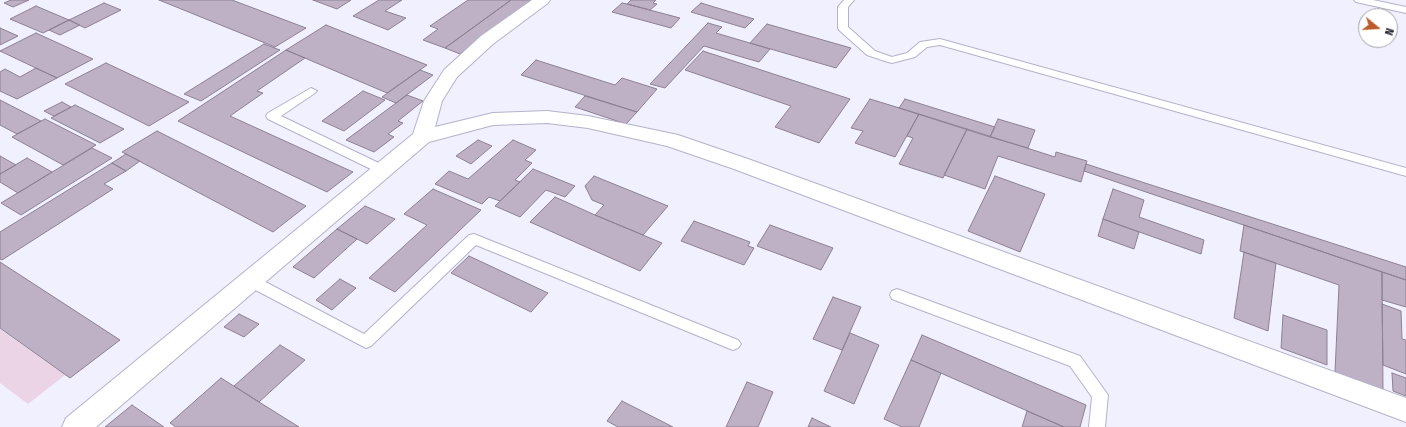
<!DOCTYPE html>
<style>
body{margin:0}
#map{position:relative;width:1406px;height:427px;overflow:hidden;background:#f1f0ff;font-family:"Fira Sans Condensed",sans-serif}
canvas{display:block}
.north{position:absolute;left:1358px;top:8px;width:40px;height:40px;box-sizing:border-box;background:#fff;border:1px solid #a4a3a7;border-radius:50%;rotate:108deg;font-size:11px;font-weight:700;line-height:16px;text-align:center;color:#1b1a22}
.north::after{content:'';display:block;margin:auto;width:14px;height:18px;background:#be5929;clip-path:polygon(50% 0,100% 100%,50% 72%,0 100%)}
</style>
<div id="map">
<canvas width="1406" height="427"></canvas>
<div class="north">N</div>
</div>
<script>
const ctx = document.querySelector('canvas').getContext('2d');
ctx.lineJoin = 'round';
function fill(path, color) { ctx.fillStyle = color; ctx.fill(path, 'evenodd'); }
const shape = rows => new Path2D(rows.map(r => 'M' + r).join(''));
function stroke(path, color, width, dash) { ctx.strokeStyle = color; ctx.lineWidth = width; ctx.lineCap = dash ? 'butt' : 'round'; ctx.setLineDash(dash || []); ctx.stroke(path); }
fill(shape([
 [0,329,65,375,28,404,0,383]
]), '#ebd4e5');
const building = shape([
 [11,0,29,0,13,7,4,3,11,0],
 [159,0,232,0,306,28,275,47,159,0],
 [313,0,351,0,337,9,313,0],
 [379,0,402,0,385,11,406,18,388,30,353,16,379,0],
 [468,0,511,0,445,48,423,40,438,29,430,26,468,0],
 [511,0,531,0,460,54,445,48,511,0],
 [631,0,656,0,653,3,657,4,650,10,627,4,631,0],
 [104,3,121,10,85,28,69,20,104,3],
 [622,3,627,4,680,18,671,28,612,12,622,3],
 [701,3,754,19,745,28,691,12,701,3],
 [36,6,69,20,43,33,10,19,36,6],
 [69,20,80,25,60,35,49,30,69,20],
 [708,23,722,27,716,33,770,49,759,62,704,46,665,88,650,84,708,23],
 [767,24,851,48,836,68,750,43,767,24],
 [326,25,427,65,387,93,286,50,326,25],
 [0,28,18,36,0,45,0,28],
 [36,33,93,59,57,78,0,51,36,33],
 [264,44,280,50,201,101,184,94,264,44],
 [286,50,305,58,257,91,263,93,230,116,353,172,327,192,178,121,286,50],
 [703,51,850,99,819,143,775,127,791,106,685,70,703,51],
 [536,60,615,85,622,78,657,89,637,112,521,75,536,60],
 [106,63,189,102,149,126,65,84,106,63],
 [36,68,57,78,17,99,0,91,0,72,5,69,20,77,36,68],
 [420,70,433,75,396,103,382,97,420,70],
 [363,91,385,100,344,131,322,121,363,91],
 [407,95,423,101,398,121,403,123,388,134,394,137,374,152,346,140,407,95],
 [585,96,637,112,626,124,575,107,585,96],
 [870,99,919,114,895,157,855,143,863,131,851,128,870,99],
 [905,99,995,127,990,137,899,108,905,99],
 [0,100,41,121,17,134,0,125,0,100],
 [62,102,71,107,54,116,44,111,62,102],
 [75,105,124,129,100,143,51,118,75,105],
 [919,114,967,129,943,178,899,164,913,138,907,136,919,114],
 [45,119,96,145,63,165,12,137,45,119],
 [998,119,1035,130,1028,148,990,137,998,119],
 [967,129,1055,157,1056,152,1087,161,1081,182,998,156,985,189,944,175,967,129],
 [157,131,306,206,273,232,122,152,157,131],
 [478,140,492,146,471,164,456,156,478,140],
 [513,140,536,150,525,160,532,163,515,180,520,182,500,201,489,197,482,204,435,184,449,171,468,179,513,140],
 [92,148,112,158,21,215,1,203,92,148],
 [126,154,140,161,126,171,112,163,126,154],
 [0,156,16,165,0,174,0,156],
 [27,158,52,172,18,193,0,182,0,174,27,158],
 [112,163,126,171,104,184,113,189,2,260,0,259,0,232,112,163],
 [1086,164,1406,267,1406,280,1084,171,1086,164],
 [533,169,575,186,565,197,546,190,520,217,495,206,533,169],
 [594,176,668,206,643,235,595,215,604,205,592,200,585,186,594,176],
 [995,176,1045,194,1020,252,968,231,995,176],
 [433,189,481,210,395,292,369,278,427,225,404,214,433,189],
 [1113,189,1144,200,1139,217,1204,240,1201,254,1103,219,1113,189],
 [555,197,595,215,662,243,640,271,530,222,555,197],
 [365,206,395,219,367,244,337,229,365,206],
 [1103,219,1139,232,1134,249,1098,236,1103,219],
 [694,221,750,242,748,246,754,248,744,265,681,241,694,221],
 [770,225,833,248,821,270,757,246,770,225],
 [1244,225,1382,272,1383,391,1335,372,1339,285,1240,251,1244,225],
 [337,229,357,239,314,278,293,267,337,229],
 [1244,252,1276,263,1268,331,1234,318,1244,252],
 [469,256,548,293,531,312,451,273,469,256],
 [0,262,120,340,70,378,0,328,0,262],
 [1382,272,1406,280,1406,307,1382,300,1382,272],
 [340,279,356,288,332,310,316,300,340,279],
 [833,297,861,307,842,350,813,339,833,297],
 [1382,304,1401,311,1402,339,1406,340,1406,374,1383,365,1382,304],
 [239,314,259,324,244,337,224,327,239,314],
 [1283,315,1327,330,1327,365,1281,348,1283,315],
 [850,333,879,345,854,404,824,391,850,333],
 [922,335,1086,405,1080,427,1064,427,911,360,922,335],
 [280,345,305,360,259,402,234,386,280,345],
 [911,360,941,373,919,427,902,427,884,419,911,360],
 [1392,373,1406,378,1406,396,1393,391,1392,373],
 [221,378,259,402,299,427,176,427,170,423,221,378],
 [747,382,773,392,758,427,726,427,747,382],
 [622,401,673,427,618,427,607,421,622,401],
 [132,405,164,427,105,427,132,405],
 [1027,411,1064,427,1022,427,1027,411],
 [812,418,831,427,808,427,812,418]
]);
fill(building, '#beb1c6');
stroke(building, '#8d8094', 1);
const service = shape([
 [844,0,854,0,848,7,848,27,875,51,892,57,907,53,920,42,940,39,1406,168,1406,176,940,45,927,47,915,57,892,63,888,62,867,55,839,30,838,28,838,7,844,0],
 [1354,0,1373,0,1406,7,1406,13,1356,2,1354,0],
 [311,88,317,91,315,93,281,116,387,167,389,170,387,173,383,174,379,173,268,119,266,116,268,113,311,88],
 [474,234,738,340,741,344,738,348,733,350,728,348,476,245,371,346,366,348,246,285,244,281,246,277,251,276,256,277,364,334,469,235,474,234],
 [897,289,1080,356,1108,395,1105,427,1089,427,1092,397,1070,366,892,299,890,295,892,291,897,289]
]);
const minor = shape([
 [532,0,550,0,548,3,493,44,457,77,442,101,435,127,493,113,547,111,588,116,678,135,748,159,1406,398,1406,422,734,169,667,146,588,128,547,123,493,125,429,142,96,427,62,427,66,418,413,134,424,101,444,70,481,36,532,0]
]);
stroke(service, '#b4b2ca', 2);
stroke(minor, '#b4b2ca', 2);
fill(service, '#fff');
fill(minor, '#fff');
</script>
